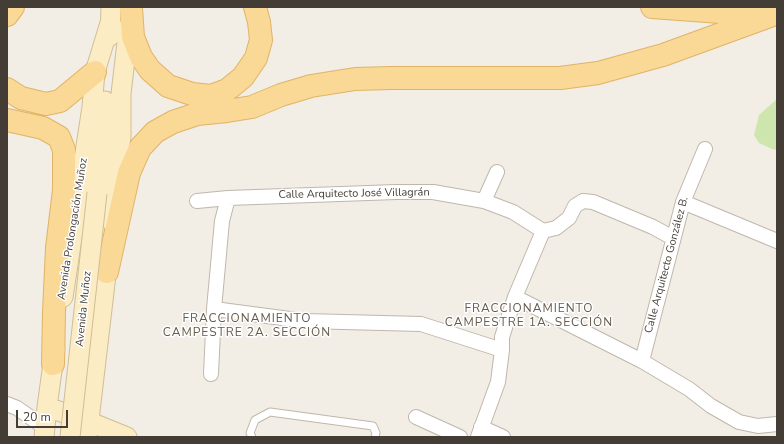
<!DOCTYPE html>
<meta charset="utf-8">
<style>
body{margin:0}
#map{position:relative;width:784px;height:444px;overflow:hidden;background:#f2ede5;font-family:"Nunito Sans",sans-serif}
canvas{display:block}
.frame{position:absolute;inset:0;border:8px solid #443d35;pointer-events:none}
.scale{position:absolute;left:16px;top:410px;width:52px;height:18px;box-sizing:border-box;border:2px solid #443d35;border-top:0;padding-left:5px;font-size:12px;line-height:14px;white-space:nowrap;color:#443d35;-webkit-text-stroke:3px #fff;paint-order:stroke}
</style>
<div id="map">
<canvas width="784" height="444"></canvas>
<div class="frame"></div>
<div class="scale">20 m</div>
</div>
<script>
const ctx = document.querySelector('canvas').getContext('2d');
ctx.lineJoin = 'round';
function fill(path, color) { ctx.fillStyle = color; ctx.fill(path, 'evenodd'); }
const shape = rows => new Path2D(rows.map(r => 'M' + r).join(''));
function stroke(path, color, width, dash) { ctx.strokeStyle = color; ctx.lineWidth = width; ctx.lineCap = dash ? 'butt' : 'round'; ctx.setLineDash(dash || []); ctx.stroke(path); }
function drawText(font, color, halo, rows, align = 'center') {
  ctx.font = font + ' "Nunito Sans",sans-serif'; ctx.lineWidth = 3; ctx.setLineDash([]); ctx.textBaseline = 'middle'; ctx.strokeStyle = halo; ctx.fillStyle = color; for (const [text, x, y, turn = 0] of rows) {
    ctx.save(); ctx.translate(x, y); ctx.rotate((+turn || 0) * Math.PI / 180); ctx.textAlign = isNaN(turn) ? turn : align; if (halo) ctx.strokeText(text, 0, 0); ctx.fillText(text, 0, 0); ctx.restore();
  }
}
fill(shape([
 [777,99,777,150,772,149,759,143,754,135,759,115]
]), '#cfe5ae');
const service = shape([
 [252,437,250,433,255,420,270,412,373,426,376,433,375,437]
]);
const minor = shape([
 [197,201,228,198,396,192,433,192,484,201,513,212,543,231,556,228,569,218,575,206,583,201,593,202,653,227,673,238],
 [484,201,497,172],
 [683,202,777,241],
 [515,297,642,361,689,389,711,406,739,422,758,426,777,424],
 [214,309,305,321,421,324,502,350],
 [642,361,683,202,705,149],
 [211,374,214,309,222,221,228,198],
 [7,404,17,408,44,427],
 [416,417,460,437],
 [481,427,503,437],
 [478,437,498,382,502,350,502,337,515,297,543,231]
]);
const secondary = shape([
 [110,36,111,7],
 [119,106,121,94,129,25],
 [97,193,105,101],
 [111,221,114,181,121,137,121,94],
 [63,297,92,107,95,72,110,23],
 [47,407,90,422,127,437],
 [44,437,47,407,55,349],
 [87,437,108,258]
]);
const primary = shape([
 [652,7,762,15],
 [131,8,133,37,141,57,150,70,168,86,192,94,211,96,227,90,243,77,256,58,261,40,259,22,255,7],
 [7,15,13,7],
 [7,89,21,98,46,104,60,101,95,72],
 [7,120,43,128,59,137,64,150,64,190,57,248,54,312,53,364],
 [107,272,129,173,140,148,155,132,173,122,197,114,227,111,252,107,281,95,311,86,355,79,391,78,560,78,598,73,663,55,770,16]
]);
stroke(service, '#c0b7ab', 9);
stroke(minor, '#c0b7ab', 16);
stroke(secondary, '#d0be96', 21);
stroke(primary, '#dfb466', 24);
stroke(service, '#fff', 7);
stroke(minor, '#fff', 14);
stroke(secondary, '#fcecc4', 19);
stroke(primary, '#fad895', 22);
const secondaryBridge = shape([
 [70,437,97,193]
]);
stroke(secondaryBridge, '#d0be96', 21, []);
stroke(secondaryBridge, '#fcecc4', 19);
drawText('11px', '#443d35', '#fff', [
 ["Calle Arquitecto José Villagrán",354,194,-1],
 ["Avenida Prolongación Muñoz",73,229,-81],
 ["Calle Arquitecto González B.",667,265,-75],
 ["Avenida Muñoz",84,309,-84]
]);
ctx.letterSpacing = '1px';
drawText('12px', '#665a4c', '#fff', [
 ["FRACCIONAMIENTO",529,309],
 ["CAMPESTRE 1A. SECCIÓN",529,323],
 ["FRACCIONAMIENTO",247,319],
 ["CAMPESTRE 2A. SECCIÓN",247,333]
]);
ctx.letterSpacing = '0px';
</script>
